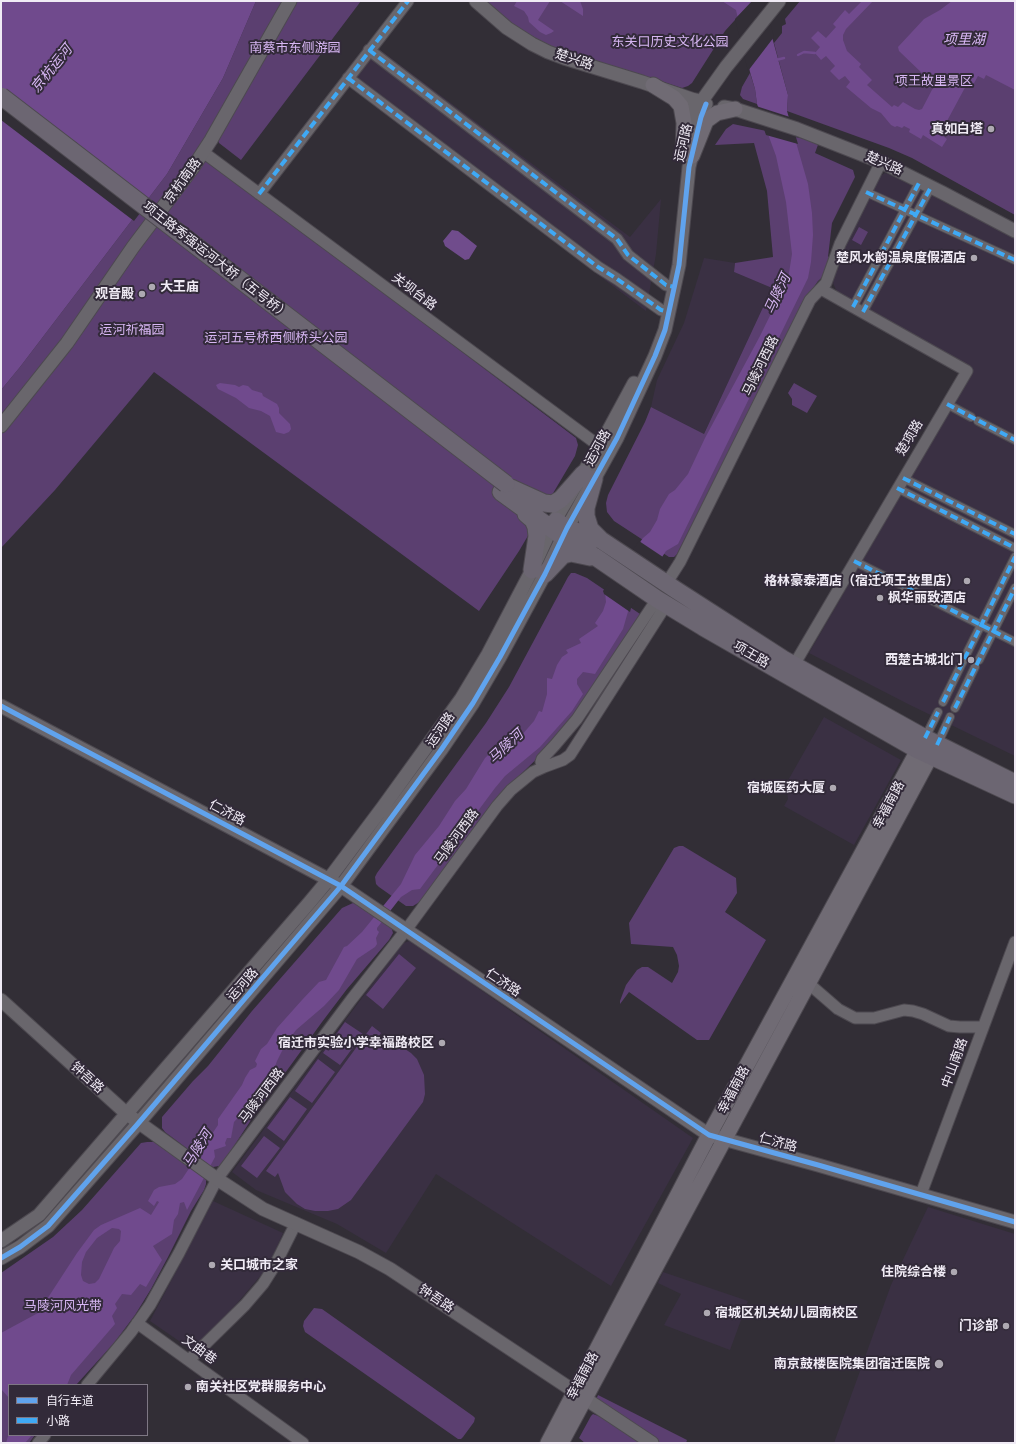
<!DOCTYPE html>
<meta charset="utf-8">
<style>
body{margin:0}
#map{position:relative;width:1016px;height:1444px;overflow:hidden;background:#322e36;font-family:"Space Grotesk","Noto Sans SC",sans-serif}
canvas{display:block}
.frame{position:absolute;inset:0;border:2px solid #f0ebf5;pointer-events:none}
.legend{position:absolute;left:8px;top:1384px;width:140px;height:52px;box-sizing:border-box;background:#322a39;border:1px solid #7e7784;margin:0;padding:5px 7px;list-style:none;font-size:12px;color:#f0ebf5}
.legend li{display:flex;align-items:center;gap:8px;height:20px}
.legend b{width:20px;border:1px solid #7e7784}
</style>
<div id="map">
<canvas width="1016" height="1444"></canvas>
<div class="frame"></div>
<ul class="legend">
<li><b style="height:5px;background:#60a3ed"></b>自行车道</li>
<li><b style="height:5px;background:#3fa9f5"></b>小路</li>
</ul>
</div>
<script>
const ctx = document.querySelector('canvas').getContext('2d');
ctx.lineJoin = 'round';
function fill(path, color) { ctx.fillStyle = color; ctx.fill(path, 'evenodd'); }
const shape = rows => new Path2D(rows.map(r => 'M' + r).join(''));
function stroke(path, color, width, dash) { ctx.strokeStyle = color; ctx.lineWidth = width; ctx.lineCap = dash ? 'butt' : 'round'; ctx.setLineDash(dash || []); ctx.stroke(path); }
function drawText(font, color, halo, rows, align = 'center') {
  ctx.font = font + ' "Space Grotesk","Noto Sans SC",sans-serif'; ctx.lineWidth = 4; ctx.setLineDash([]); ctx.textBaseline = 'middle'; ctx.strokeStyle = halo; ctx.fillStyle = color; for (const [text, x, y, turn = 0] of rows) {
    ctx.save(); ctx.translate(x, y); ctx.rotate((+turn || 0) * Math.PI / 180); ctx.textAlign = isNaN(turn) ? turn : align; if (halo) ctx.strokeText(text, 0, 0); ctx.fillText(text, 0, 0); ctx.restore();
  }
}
fill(shape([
 [376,47,630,237,661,199,656,254,646,311,597,274,599,272,349,83],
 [885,173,891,175,1015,238,1015,756,908,704,809,653,973,370,838,294,833,283,843,247,879,177],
 [704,258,735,263,734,272,772,288,704,434,651,407,657,380,684,323],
 [824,717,901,760,854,845,784,806,788,799,786,784],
 [409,941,412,942,693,1138,611,1286,436,1174,386,1253,337,1224,256,1190,232,1172,400,947,404,943],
 [213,1201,283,1233,268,1267,228,1314,192,1350,150,1321],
 [928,1207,1015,1234,1015,1443,834,1443,891,1285],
 [663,1272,748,1301,730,1350,664,1325,681,1294,658,1283]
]), '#3a3043');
fill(shape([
 [256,1,284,1,206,139,76,321,27,385,1,414,1,390,20,367,167,174,223,78],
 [286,1,361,1,241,160,219,143,217,137],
 [484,1,752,1,725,31,692,83,688,86,682,88,623,69,566,54,527,36],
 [800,1,1015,1,1015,215,912,158,889,148,787,111,788,95,774,43,782,33,782,26,786,24,785,19],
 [750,73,755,89,757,104,743,99,740,95,742,87],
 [733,124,819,142,815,153,853,170,855,177,832,223,828,257,832,255,826,274,818,281,809,294,677,554,674,557,669,557,614,521,607,512,606,503,608,495,645,422,651,407,704,434,772,288,734,272,735,263,773,257,767,191,754,143,715,145,726,129],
 [207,159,576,438,578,445,575,456,519,551,479,611,154,372,55,490,1,548,1,433,8,425,193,171],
 [859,227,868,232,861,245,852,240],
 [794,383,817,396,807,413,792,405,792,399,788,393],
 [571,573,575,573,587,578,643,616,555,741,516,779,421,901,413,906,406,906,379,887,376,884,375,877,377,873,486,723,509,687,568,577],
 [679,846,683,846,736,878,737,893,725,912,766,940,709,1040,697,1040,629,992,620,1004,620,1001,626,985,637,970,642,967,648,967,672,983,678,972,679,966,677,955,673,947,631,944,629,923,674,848],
 [353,903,360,905,391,926,393,933,389,940,347,989,322,1022,251,1120,226,1158,219,1166,213,1167,209,1165,165,1132,162,1128,162,1117,193,1081,208,1066,252,1011,342,908],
 [399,954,416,968,383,1009,366,995],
 [345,1022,363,1034,340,1065,323,1053],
 [372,1026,381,1033,374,1043,389,1043,402,1047,411,1053,417,1059,424,1075,425,1094,423,1102,351,1200,338,1209,328,1211,315,1211,305,1209,297,1204,285,1192,278,1173,275,1177,266,1171],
 [318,1059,335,1072,312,1103,295,1091],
 [290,1097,307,1109,284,1141,267,1128],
 [264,1136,280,1148,257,1178,241,1166],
 [147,1142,155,1142,201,1175,206,1180,206,1184,204,1190,191,1211,168,1257,151,1289,135,1315,114,1343,76,1385,9,1385,9,1435,35,1435,29,1443,1,1443,1,1273,53,1237,82,1210,141,1143],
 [314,1308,322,1309,473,1416,475,1418,474,1422,463,1437,461,1439,458,1439,305,1332,303,1326,304,1321],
 [598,1395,687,1440,686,1443,657,1443,595,1402],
 [593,1414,601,1417,640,1443,585,1443,579,1438,591,1416]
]), '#5b3f70');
fill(shape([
 [517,1,550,1,538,20,554,31,551,33,546,35,540,32,529,22,528,17,524,11,514,6],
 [560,1,580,1,583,9,583,16],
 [452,230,458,231,477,246,469,259,465,260,445,246,444,243,443,241]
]), '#704c8c');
fill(shape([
 [1,1,256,1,223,78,167,174,20,367,1,390],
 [722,1,762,1,788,95,787,111,808,184,812,213,813,235,811,262,808,278,678,544,666,551,629,608,623,629,595,674,583,672,577,679,577,684,583,694,572,711,540,747,505,776,495,788,420,889,412,890,401,897,377,928,377,930,379,932,376,938,377,944,375,947,357,959,339,990,324,1006,296,1030,285,1045,277,1061,271,1078,261,1085,244,1111,234,1122,231,1138,227,1138,225,1143,226,1146,214,1150,215,1157,187,1210,184,1202,180,1203,178,1214,174,1220,172,1234,153,1246,162,1260,146,1287,140,1284,131,1295,122,1294,115,1304,117,1308,112,1316,115,1324,71,1375,67,1385,9,1385,9,1398,1,1389,1,1333,38,1313,77,1253,94,1230,101,1225,140,1208,151,1215,159,1202,157,1201,154,1206,148,1201,154,1190,159,1187,175,1184,182,1179,218,1125,218,1119,242,1085,245,1078,250,1070,256,1067,257,1064,255,1061,261,1049,267,1044,277,1028,302,1000,319,982,326,980,344,947,347,946,362,932,401,884,415,855,439,826,455,801,466,789,485,758,500,744,517,737,518,738,521,736,534,721,539,711,542,712,547,694,547,678,552,679,557,665,562,657,568,653,566,650,581,643,579,639,598,626,595,623,603,611,606,602,605,592,643,538,650,532,657,520,660,509,669,494,675,490,688,474,705,438,760,336,788,279,792,254,786,202,776,156,757,104,755,89,750,72,736,10],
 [112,1228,119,1229,121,1231,120,1241,114,1248,99,1279,95,1283,89,1284,83,1281,81,1275,82,1262,86,1252,97,1238],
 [862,1,873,1,846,29,843,35,843,40,847,51,861,64,859,67,872,80,867,85,892,107,894,105,898,107,903,102,915,109,919,110,922,109,934,86,934,81,924,75,899,51,898,47,924,19,940,10,952,1,1015,1,1015,90,986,75,984,79,978,76,973,85,968,82,940,134,947,139,942,147,923,135,921,139,909,132,910,129,904,126,902,128,897,126,895,127,891,125,881,113,871,108,846,87,850,82,845,76,839,80,830,71,835,66,826,56,821,60,815,53,820,47,811,38,818,31,826,38,836,27,833,24,845,10,849,14],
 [220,383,235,385,239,387,243,385,248,386,252,390,262,393,263,396,277,404,279,408,279,413,290,424,291,429,289,432,284,434,276,432,270,416,261,411,249,408,236,398,218,389,216,385],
 [9,1433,9,1435,32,1435,25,1443,6,1443]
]), '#704a8d');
fill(shape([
 [752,1,764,1,774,37,748,71,735,19],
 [1,87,150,200,134,221,1,120],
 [756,106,790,117,798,144,766,135],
 [639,541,663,557,631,608,630,612,604,594,603,591]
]), '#322e36');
stroke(shape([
 [798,55,804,52,815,53],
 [776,60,784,58]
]), '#704a8d', 2.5);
const pedestrian = shape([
 [866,192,1015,260],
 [853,307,920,181],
 [863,312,931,187],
 [947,404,971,417],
 [978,421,1015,440],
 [903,478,1015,534],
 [897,488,1015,548],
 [854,561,1015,642],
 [967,653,1015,557],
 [979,660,1015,588],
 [943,702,963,661],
 [955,708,975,667],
 [925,738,938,712],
 [937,745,950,717]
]);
const minor = shape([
 [369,50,617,239,628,255,666,285,674,287],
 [348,78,598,267,617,279,661,310,669,312],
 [203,152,606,451],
 [259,194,408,1],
 [666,584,680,562,810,300,826,283,840,244,881,162],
 [794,665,967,371,821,289],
 [544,767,541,762,542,759,555,745,577,719,657,599],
 [808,983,838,1009,855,1018,874,1018,904,1010,913,1011,923,1014,949,1026,960,1027,983,1027],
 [921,1194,1015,942],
 [137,1323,303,1443],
 [189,1360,245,1305,263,1284,275,1265,296,1223],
 [87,1385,131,1332,150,1305,179,1253,217,1179,351,1000,406,930,497,806,511,790,533,772,544,767,563,760,570,755,666,605],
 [38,1443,45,1435]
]);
const tertiary = shape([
 [476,1,507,28,532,44,548,52,564,58,642,82,703,103],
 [701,102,726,67,779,1],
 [724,107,735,109,797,129,881,162,943,193,1015,231],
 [686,136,696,100],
 [1,426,67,343,133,247,194,166,211,140,290,1],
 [1,706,341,886,709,1135,818,1165,1015,1222],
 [1,1000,127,1114,217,1179,263,1209,359,1252,390,1269,652,1443],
 [1,1241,39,1215,309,903,329,879,383,807,461,699,488,654,532,570,555,520,607,433,634,383],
 [1,1258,20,1247,48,1226,136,1126,341,886,441,750,473,703,500,657,545,574,567,528,617,438,655,356,665,330,676,279,679,265,689,167,701,117,706,104]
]);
const secondary = shape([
 [653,85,674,98,681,106,684,123,683,154],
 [692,156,706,121,717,113,735,109],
 [548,1443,709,1135,924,739],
 [561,1443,936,746]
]);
const primary = shape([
 [594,479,586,508,586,516,590,529,601,540],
 [511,488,544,503,553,504,561,499,583,474],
 [501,492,563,537,597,558,657,599,703,627,918,750,1015,795],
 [526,514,533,520,536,527,537,536,532,570],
 [556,521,567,528,601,540,676,590,783,659,925,738,1015,783],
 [545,574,563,555,571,553,590,557]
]);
stroke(pedestrian, '#4d4950', 10);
stroke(minor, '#4d4950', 13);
stroke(tertiary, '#4d4950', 15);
stroke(secondary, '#4d4950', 17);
stroke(primary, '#4d4950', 19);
stroke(pedestrian, '#69666c', 8);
stroke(minor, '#69666c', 11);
stroke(tertiary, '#69666c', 13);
stroke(secondary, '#706b74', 15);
stroke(primary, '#6c6672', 17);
const primaryBridge = shape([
 [1,96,506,484]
]);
stroke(primaryBridge, '#4d4950', 19, []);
stroke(primaryBridge, '#6c6672', 17);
stroke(shape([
 [369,50,617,239,628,255,666,285,674,287],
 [348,78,598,267,617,279,661,310,669,312],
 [866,192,1015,260],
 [259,194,408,1],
 [853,307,920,181],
 [863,312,931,187],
 [947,404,1015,440],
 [903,478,1015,534],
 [897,488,1015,548],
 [854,561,1015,642],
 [943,702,1015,557],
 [955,708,1015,588],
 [925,738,938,712],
 [937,745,950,717]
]), '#3fa9f5', 4, [8, 4]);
stroke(shape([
 [1,706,341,886,709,1135,818,1165,1015,1222],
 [1,1258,20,1247,48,1226,136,1126,341,886,441,750,473,703,500,657,545,574,567,528,617,438,655,356,665,330,676,279,679,265,689,167,701,117,706,104]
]), '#60a3ed', 5);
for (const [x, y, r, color] of [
 [991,129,4,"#aea9b2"],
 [974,258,4,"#aea9b2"],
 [152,287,4,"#aea9b2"],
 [142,294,4,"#aea9b2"],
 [967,581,4,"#aea9b2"],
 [880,598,4,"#aea9b2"],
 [971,660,4,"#aea9b2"],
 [833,788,4,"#aea9b2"],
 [442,1043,4,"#aea9b2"],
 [212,1265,4,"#aea9b2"],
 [954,1272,4,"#aea9b2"],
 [707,1313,4,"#aea9b2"],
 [1006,1326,4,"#aea9b2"],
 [939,1364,5,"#aea9b2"],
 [188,1387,4,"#aea9b2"]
]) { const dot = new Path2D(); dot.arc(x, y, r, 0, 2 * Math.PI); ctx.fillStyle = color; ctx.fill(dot); stroke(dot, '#322a39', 1.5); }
drawText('13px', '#d7b6f3', '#322a39', [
 ["东关口历史文化公园",670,42],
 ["南蔡市东侧游园",295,48],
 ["项王故里景区",934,81],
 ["运河祈福园",132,330],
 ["运河五号桥西侧桥头公园",276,338],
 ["马陵河风光带",63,1306]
]);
drawText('13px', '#f0ebf5', '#322a39', [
 ["楚兴路",574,60,18],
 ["运河路",684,143,-77],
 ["楚兴路",884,164,24],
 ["京杭南路",183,181,-54],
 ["项王路秀强运河大桥（五号桥）",216,261,38],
 ["关坝台路",414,292,37],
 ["马陵河西路",761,366,-64],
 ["楚项路",910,438,-59],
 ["运河路",598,448,-61],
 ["项王路",751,655,30],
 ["运河路",441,730,-55],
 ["幸福南路",889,805,-62],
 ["仁济路",227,813,28],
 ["马陵河西路",457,837,-54],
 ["仁济路",503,983,34],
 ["运河路",243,985,-49],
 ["中山南路",955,1063,-70],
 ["钟吾路",87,1078,42],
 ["幸福南路",734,1090,-62],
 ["马陵河西路",262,1096,-53],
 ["仁济路",778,1143,15],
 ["钟吾路",436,1299,34],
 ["文曲巷",199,1350,36],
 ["幸福南路",583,1376,-62]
]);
drawText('bold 13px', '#f0ebf5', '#322a39', [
 ["真如白塔",983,129],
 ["楚风水韵温泉度假酒店",966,258],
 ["大王庙",160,287,"left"],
 ["观音殿",134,294],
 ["格林豪泰酒店（宿迁项王故里店）",959,581],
 ["枫华丽致酒店",888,598,"left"],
 ["西楚古城北门",963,660],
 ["宿城医药大厦",825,788],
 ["宿迁市实验小学幸福路校区",434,1043],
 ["关口城市之家",220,1265,"left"],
 ["住院综合楼",946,1272],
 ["宿城区机关幼儿园南校区",715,1313,"left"],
 ["门诊部",998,1326],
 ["南京鼓楼医院集团宿迁医院",930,1364],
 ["南关社区党群服务中心",196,1387,"left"]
], 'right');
drawText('italic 14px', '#d8b7f4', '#322a39', [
 ["项里湖",964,40],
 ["京杭运河",52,69,-51],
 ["马陵河",778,294,-65],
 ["马陵河",506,747,-43],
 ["马陵河",198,1149,-58]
]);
</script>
